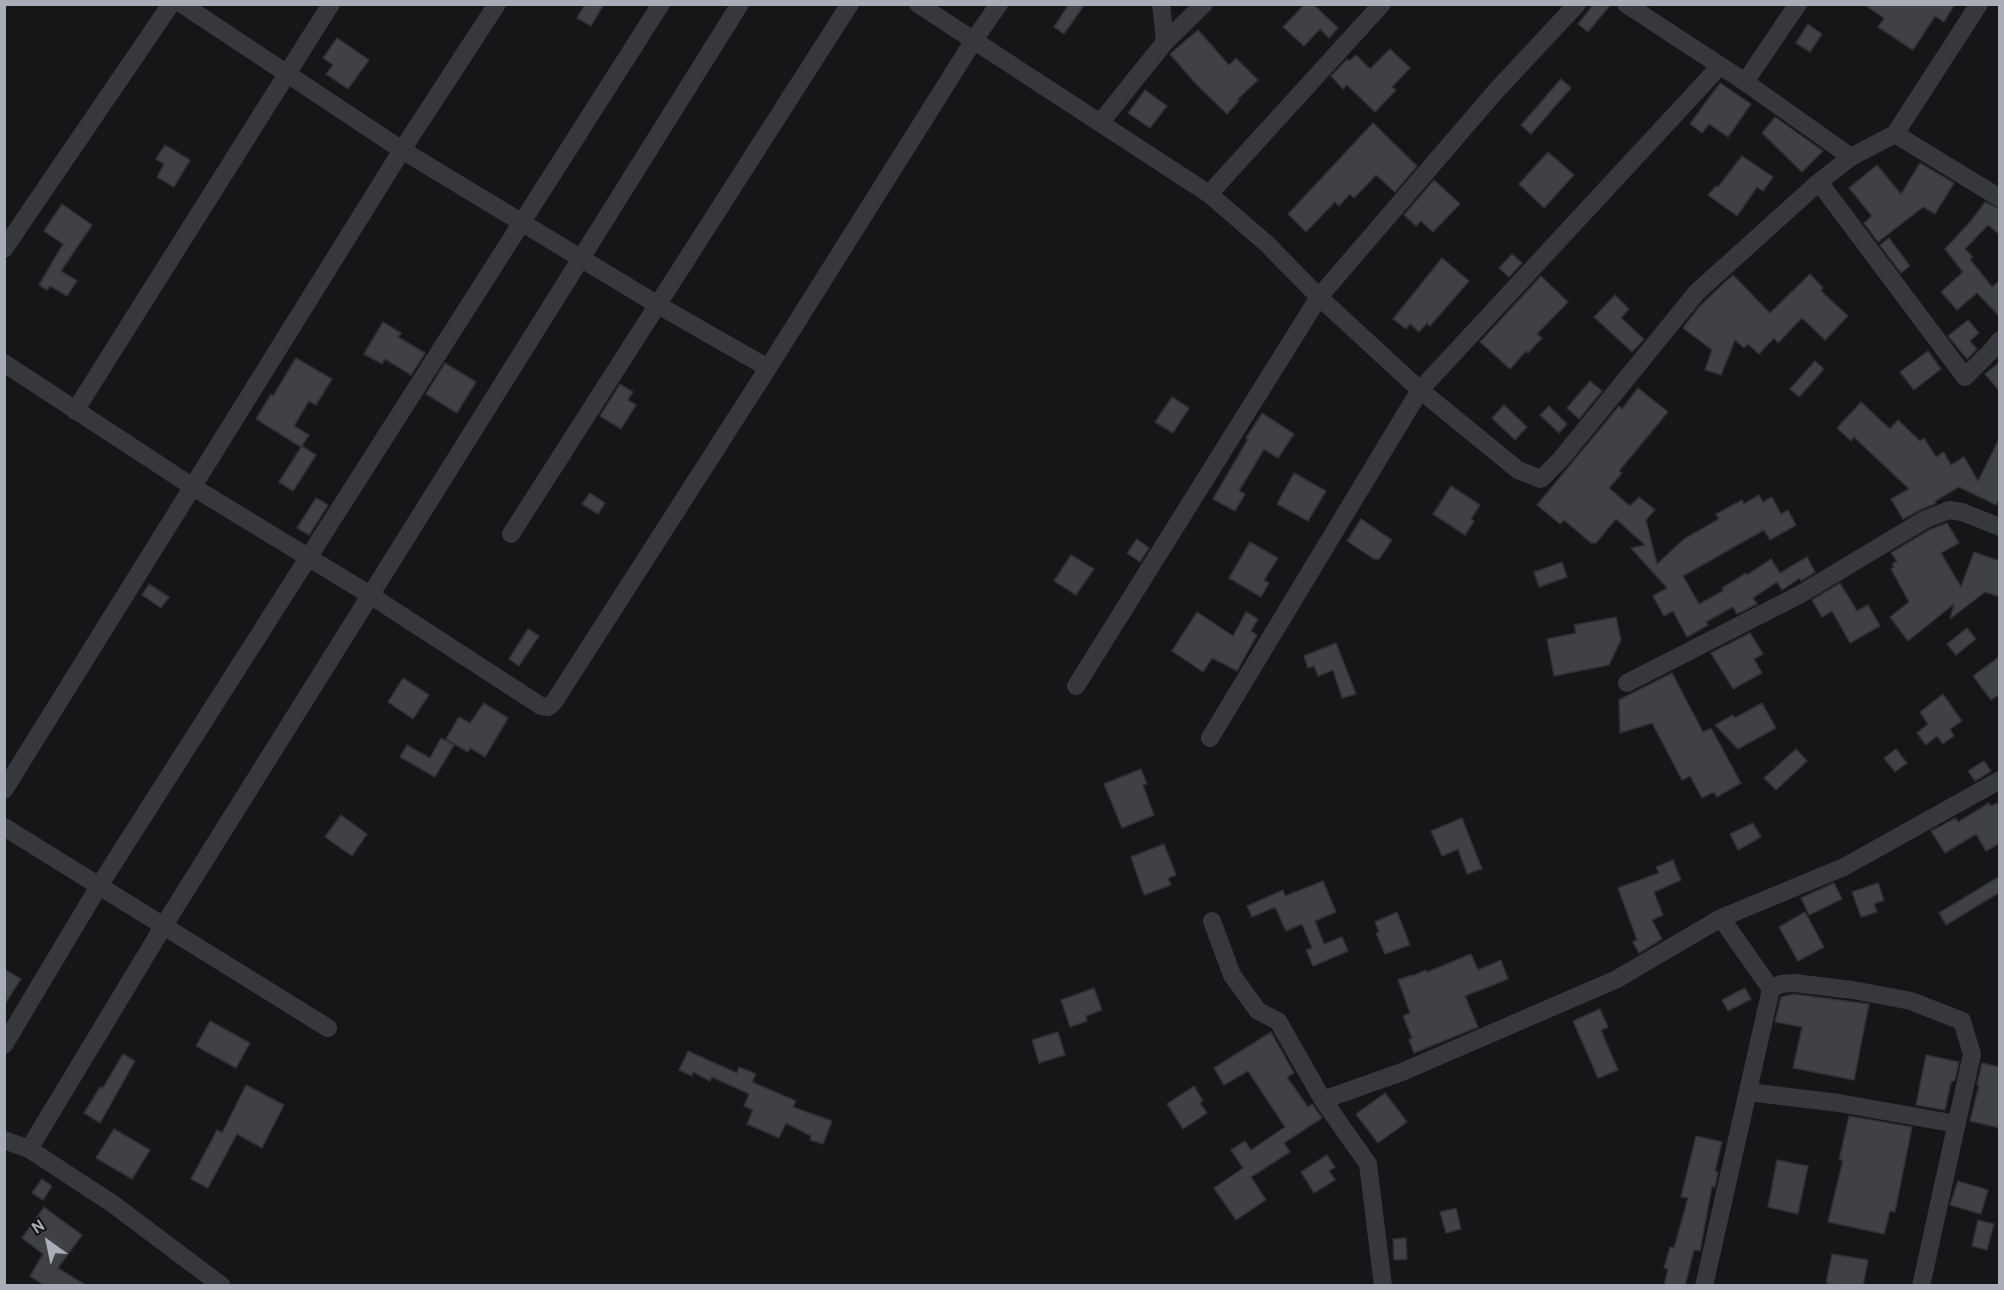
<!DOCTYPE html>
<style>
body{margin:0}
#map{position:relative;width:2004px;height:1290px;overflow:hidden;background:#161618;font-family:Cabin,sans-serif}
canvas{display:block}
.frame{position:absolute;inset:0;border:6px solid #a8adb8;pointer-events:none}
.north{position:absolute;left:18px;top:1212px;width:60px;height:60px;-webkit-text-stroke:4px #111113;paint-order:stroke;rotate:327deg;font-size:16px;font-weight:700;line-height:24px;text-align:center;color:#a8adb8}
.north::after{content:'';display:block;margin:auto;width:21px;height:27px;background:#a8adb8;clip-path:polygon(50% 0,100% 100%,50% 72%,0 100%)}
</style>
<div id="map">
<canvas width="2004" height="1290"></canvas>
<div class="frame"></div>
<div class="north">N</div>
</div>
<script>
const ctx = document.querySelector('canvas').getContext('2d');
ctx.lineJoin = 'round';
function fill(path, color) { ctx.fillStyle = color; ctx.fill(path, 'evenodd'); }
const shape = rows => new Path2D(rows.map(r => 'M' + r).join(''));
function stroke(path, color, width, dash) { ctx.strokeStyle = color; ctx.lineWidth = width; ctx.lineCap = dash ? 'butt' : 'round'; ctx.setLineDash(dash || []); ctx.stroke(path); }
const building = shape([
 [585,4,604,4,591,26,577,18,585,4],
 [1069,4,1085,4,1064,34,1054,27,1069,4],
 [1305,4,1313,4,1338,28,1329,38,1320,29,1304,46,1283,27,1305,4],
 [1594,4,1611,4,1588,32,1578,24,1594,4],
 [1863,4,1955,4,1944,22,1935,16,1913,50,1878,27,1884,18,1863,4],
 [1808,24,1822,34,1810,52,1796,43,1808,24],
 [1198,30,1229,65,1236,58,1258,80,1237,100,1239,101,1227,114,1194,82,1170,54,1198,30],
 [337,38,369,60,348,89,326,74,333,65,323,58,337,38],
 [1390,49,1410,68,1392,87,1396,90,1375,112,1347,85,1343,89,1331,76,1347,59,1349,61,1356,55,1370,69,1390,49],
 [1561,79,1571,88,1531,134,1521,125,1561,79],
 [1720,83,1751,104,1728,137,1709,124,1702,133,1690,124,1720,83],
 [1145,90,1167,106,1150,128,1128,113,1145,90],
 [1775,117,1823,151,1802,172,1762,133,1775,117],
 [1373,123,1417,166,1395,192,1376,175,1354,198,1350,194,1339,206,1335,202,1306,232,1288,214,1373,123],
 [165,145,190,160,174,187,157,177,164,164,156,159,165,145],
 [1548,152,1574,175,1544,208,1519,184,1548,152],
 [1742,156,1773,177,1763,191,1757,187,1737,216,1708,195,1716,186,1718,187,1742,156],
 [1920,163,1954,183,1935,214,1923,207,1878,242,1864,223,1872,216,1849,188,1877,165,1901,194,1920,163],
 [1434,180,1460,204,1433,232,1421,221,1416,226,1404,215,1434,180],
 [1985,202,2000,209,2000,235,1988,225,1965,249,1973,257,1970,259,1992,287,2000,280,2000,317,1977,293,1957,310,1941,292,1963,272,1945,249,1971,221,1985,202],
 [62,204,92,225,61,271,77,281,67,296,50,286,47,290,39,285,63,244,44,231,62,204],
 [1889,238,1910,266,1901,273,1880,245,1889,238],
 [1512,254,1522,263,1509,277,1499,268,1512,254],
 [1442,258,1469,281,1430,326,1427,323,1419,332,1410,324,1406,329,1393,319,1442,258],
 [1810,274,1823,288,1821,291,1848,316,1825,340,1802,318,1778,343,1774,338,1759,354,1748,344,1744,348,1735,340,1721,375,1705,370,1712,350,1683,328,1699,307,1724,283,1733,275,1770,313,1810,274],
 [1541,276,1568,302,1537,334,1542,338,1528,353,1526,351,1510,369,1480,342,1541,276],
 [1615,295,1629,309,1621,318,1644,339,1632,352,1594,317,1615,295],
 [1968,320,1979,333,1970,341,1977,349,1967,359,1948,336,1968,320],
 [383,322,401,333,398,337,425,353,411,375,385,359,382,364,364,354,383,322],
 [1928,351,1941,369,1914,390,1900,372,1928,351],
 [296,358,332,379,316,405,309,401,294,426,309,435,302,446,316,455,293,491,279,482,301,447,256,419,271,394,273,396,296,358],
 [1815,361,1824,369,1799,397,1790,389,1815,361],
 [2000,362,2000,392,1985,374,2000,362],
 [445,363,476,382,457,413,426,394,445,363],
 [1590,381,1602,391,1579,419,1567,408,1590,381],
 [620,384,633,392,628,400,636,405,621,429,600,416,620,384],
 [1638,388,1668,412,1619,471,1622,473,1609,488,1630,506,1639,497,1655,510,1646,520,1657,564,1684,539,1719,519,1716,514,1742,500,1744,504,1759,495,1763,502,1772,497,1781,514,1788,510,1796,525,1770,540,1764,530,1683,576,1699,604,1723,591,1722,588,1746,573,1747,575,1771,559,1780,573,1807,557,1815,572,1801,581,1800,578,1782,590,1777,582,1753,598,1757,604,1737,614,1733,607,1706,622,1708,625,1687,637,1673,611,1664,616,1653,596,1667,588,1631,548,1645,545,1616,519,1596,543,1591,543,1564,520,1560,524,1537,505,1619,406,1622,409,1638,388],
 [1172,397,1189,408,1173,433,1155,422,1172,397],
 [1861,402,1890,429,1898,420,1920,441,1924,438,1936,457,1944,452,1951,465,1964,457,1978,481,2000,437,2000,497,1996,505,1959,487,1935,501,1936,503,1920,510,1903,519,1891,499,1909,489,1854,437,1851,441,1837,428,1861,402],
 [1504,405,1527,427,1515,440,1492,418,1504,405],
 [1549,406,1567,424,1559,433,1540,415,1549,406],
 [1262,413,1294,434,1278,458,1264,449,1239,491,1245,494,1235,511,1213,499,1248,439,1246,438,1262,413],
 [1294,473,1326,491,1308,521,1277,504,1294,473],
 [1451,486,1480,505,1471,519,1474,521,1465,535,1433,514,1451,486],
 [590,493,605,503,598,514,582,504,590,493],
 [316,498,328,505,309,535,297,528,316,498],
 [1361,519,1392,540,1379,559,1374,559,1347,541,1361,519],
 [1947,523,1959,543,1941,553,1961,587,1974,552,2000,561,2000,597,1985,592,1950,619,1954,604,1908,641,1890,617,1909,602,1891,569,1894,567,1892,564,1897,561,1891,553,1929,530,1947,523],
 [1137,539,1149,548,1140,562,1127,553,1137,539],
 [1250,542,1278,558,1264,580,1269,583,1261,597,1229,578,1250,542],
 [1071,555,1094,569,1076,595,1054,581,1071,555],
 [1562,562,1567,577,1539,587,1534,572,1562,562],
 [1840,583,1857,611,1868,605,1880,626,1850,643,1832,611,1822,617,1812,600,1840,583],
 [149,584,169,597,161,608,142,595,149,584],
 [1197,612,1233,636,1246,612,1258,619,1251,631,1257,635,1237,671,1212,658,1203,672,1172,651,1197,612],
 [1616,617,1621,640,1609,665,1554,676,1547,639,1576,633,1574,625,1616,617],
 [1967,628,1976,639,1956,655,1947,644,1967,628],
 [528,629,539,636,519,666,509,659,528,629],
 [1750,633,1763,654,1754,659,1762,673,1733,689,1711,653,1750,633],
 [1336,643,1356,694,1342,698,1333,670,1318,676,1314,666,1308,668,1304,656,1336,643],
 [2000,656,2000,694,1991,700,1973,676,2000,656],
 [1672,673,1703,732,1711,728,1741,783,1717,797,1714,792,1702,798,1690,776,1682,780,1652,723,1620,733,1619,700,1672,673],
 [403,678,429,695,413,719,388,702,403,678],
 [1943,694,1962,721,1950,729,1954,736,1943,744,1937,736,1926,745,1917,733,1928,724,1920,712,1943,694],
 [484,703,508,718,485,757,470,748,468,752,446,739,459,717,470,723,484,703],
 [1762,703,1776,728,1738,749,1715,725,1733,715,1735,718,1762,703],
 [441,738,454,745,435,777,400,757,407,745,430,758,441,738],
 [1796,749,1807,761,1776,790,1764,778,1796,749],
 [1896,749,1907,763,1895,772,1884,758,1896,749],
 [1984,761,1991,771,1975,781,1968,771,1984,761],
 [1141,769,1147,784,1143,785,1154,815,1122,828,1104,784,1141,769],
 [2000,802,2000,843,1986,851,1976,834,1945,853,1931,831,1956,818,1958,822,1989,803,1991,806,2000,802],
 [341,815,367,834,352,856,325,837,341,815],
 [1462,818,1482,869,1467,874,1458,849,1442,856,1431,831,1462,818],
 [1753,823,1761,837,1738,850,1730,834,1753,823],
 [1164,844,1176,875,1168,878,1171,885,1144,895,1131,857,1164,844],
 [1673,860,1681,880,1654,892,1663,915,1652,920,1662,939,1639,953,1633,942,1637,940,1618,888,1659,873,1656,867,1673,860],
 [2000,876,2000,892,1946,925,1939,913,2000,876],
 [1323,881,1336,912,1315,921,1324,944,1342,937,1348,951,1313,966,1306,950,1312,948,1302,924,1286,931,1275,907,1252,917,1247,906,1283,890,1285,896,1323,881],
 [1834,883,1842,899,1809,915,1801,898,1834,883],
 [1878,883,1884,900,1874,904,1877,912,1861,917,1852,892,1878,883],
 [1397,912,1410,945,1385,954,1376,933,1379,932,1375,922,1397,912],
 [1805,912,1824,947,1798,961,1779,927,1805,912],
 [1471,954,1478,970,1501,960,1508,979,1465,996,1478,1027,1414,1053,1409,1040,1412,1038,1403,1016,1410,1013,1398,980,1412,975,1412,976,1426,970,1427,972,1471,954],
 [4,969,21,979,4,1005,4,969],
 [1094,988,1102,1010,1086,1016,1087,1021,1070,1027,1061,1000,1094,988],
 [1745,988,1751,999,1728,1011,1722,1000,1745,988],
 [1794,994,1869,1004,1854,1080,1793,1068,1802,1027,1775,1022,1781,997,1794,994],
 [1600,1009,1608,1027,1601,1030,1618,1070,1598,1078,1573,1021,1600,1009],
 [210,1021,250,1043,236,1068,196,1046,210,1021],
 [1058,1032,1065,1055,1039,1063,1032,1040,1058,1032],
 [1271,1032,1294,1073,1287,1077,1308,1107,1312,1104,1322,1118,1284,1143,1290,1152,1251,1177,1266,1200,1236,1220,1214,1188,1243,1168,1231,1150,1245,1141,1251,1150,1285,1127,1248,1071,1224,1085,1214,1068,1271,1032],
 [688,1051,737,1073,739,1067,756,1074,752,1082,796,1101,793,1107,832,1121,823,1144,810,1140,811,1136,786,1123,779,1138,747,1124,753,1110,744,1106,749,1094,712,1077,710,1081,693,1072,692,1076,679,1070,688,1051],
 [123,1054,135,1061,100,1123,84,1113,100,1087,103,1088,123,1054],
 [1926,1055,1959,1062,1955,1080,1951,1082,1945,1110,1916,1105,1926,1055],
 [1982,1063,2000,1067,2000,1128,1970,1121,1979,1085,1977,1085,1982,1063],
 [246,1085,284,1105,262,1148,237,1134,208,1188,191,1179,217,1130,222,1133,246,1085],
 [1194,1086,1203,1101,1200,1103,1207,1113,1183,1129,1167,1104,1194,1086],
 [1385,1093,1407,1122,1378,1143,1356,1114,1385,1093],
 [1849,1116,1912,1127,1895,1212,1890,1211,1884,1234,1828,1222,1843,1160,1839,1160,1849,1116],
 [114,1129,150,1150,132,1179,96,1158,114,1129],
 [1696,1136,1722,1142,1715,1171,1718,1172,1715,1187,1712,1186,1700,1251,1694,1250,1685,1286,1664,1286,1668,1269,1664,1268,1670,1247,1674,1248,1688,1198,1681,1197,1696,1136],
 [1327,1155,1335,1167,1329,1171,1335,1180,1314,1193,1301,1172,1327,1155],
 [1777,1160,1808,1166,1798,1214,1768,1207,1777,1160],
 [42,1179,52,1186,43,1200,32,1193,42,1179],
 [1958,1181,1988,1190,1981,1214,1950,1205,1958,1181],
 [44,1207,82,1235,58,1268,87,1286,45,1286,30,1276,43,1254,22,1238,44,1207],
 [1456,1208,1461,1229,1446,1233,1440,1212,1456,1208],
 [1978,1220,1994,1224,1987,1250,1972,1246,1978,1220],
 [1406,1238,1407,1259,1394,1260,1393,1239,1406,1238],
 [1832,1254,1868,1260,1863,1286,1841,1286,1826,1283,1832,1254]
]);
fill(building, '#404145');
stroke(building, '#303034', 1.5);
stroke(shape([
 [182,4,402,150,658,305,768,368],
 [918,4,1209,194,1266,243,1319,297,1420,390,1518,470,1541,479,1561,459,1697,292,1819,182,1851,157,1895,134,1979,4],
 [1161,4,1165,42],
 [1626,4,1745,82,1851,157],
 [1745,82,1798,4],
 [1100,123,1165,42,1204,4],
 [1895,134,2000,198],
 [1819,182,1965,377,1994,348,2000,340],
 [1209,194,1382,4],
 [4,249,171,4],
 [4,363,193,487,370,595,541,706,548,707,554,702,768,368,974,40,999,4],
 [75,411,331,4],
 [511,534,850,4],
 [1627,683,1799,595,1924,520,1949,510,1962,512,2000,527],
 [1076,686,1319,297,1495,92,1577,4],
 [1210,738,1420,390,1720,66],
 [4,790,402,150,497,4],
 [4,827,328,1028],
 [1721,918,1771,989,1781,984,1794,983,1853,990,1911,1001,1962,1021,1972,1054,1921,1286],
 [1212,921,1232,975,1258,1011,1278,1021,1323,1100,1368,1164,1383,1286],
 [4,1045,99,886,661,4],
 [1748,1092,1839,1103,1957,1124],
 [1323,1100,1402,1072,1617,979,1721,918,1844,867,2000,780],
 [4,1140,29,1149,113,1204,222,1286],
 [29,1149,163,927,740,4],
 [1704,1286,1771,989]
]), '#37383d', 18);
</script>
